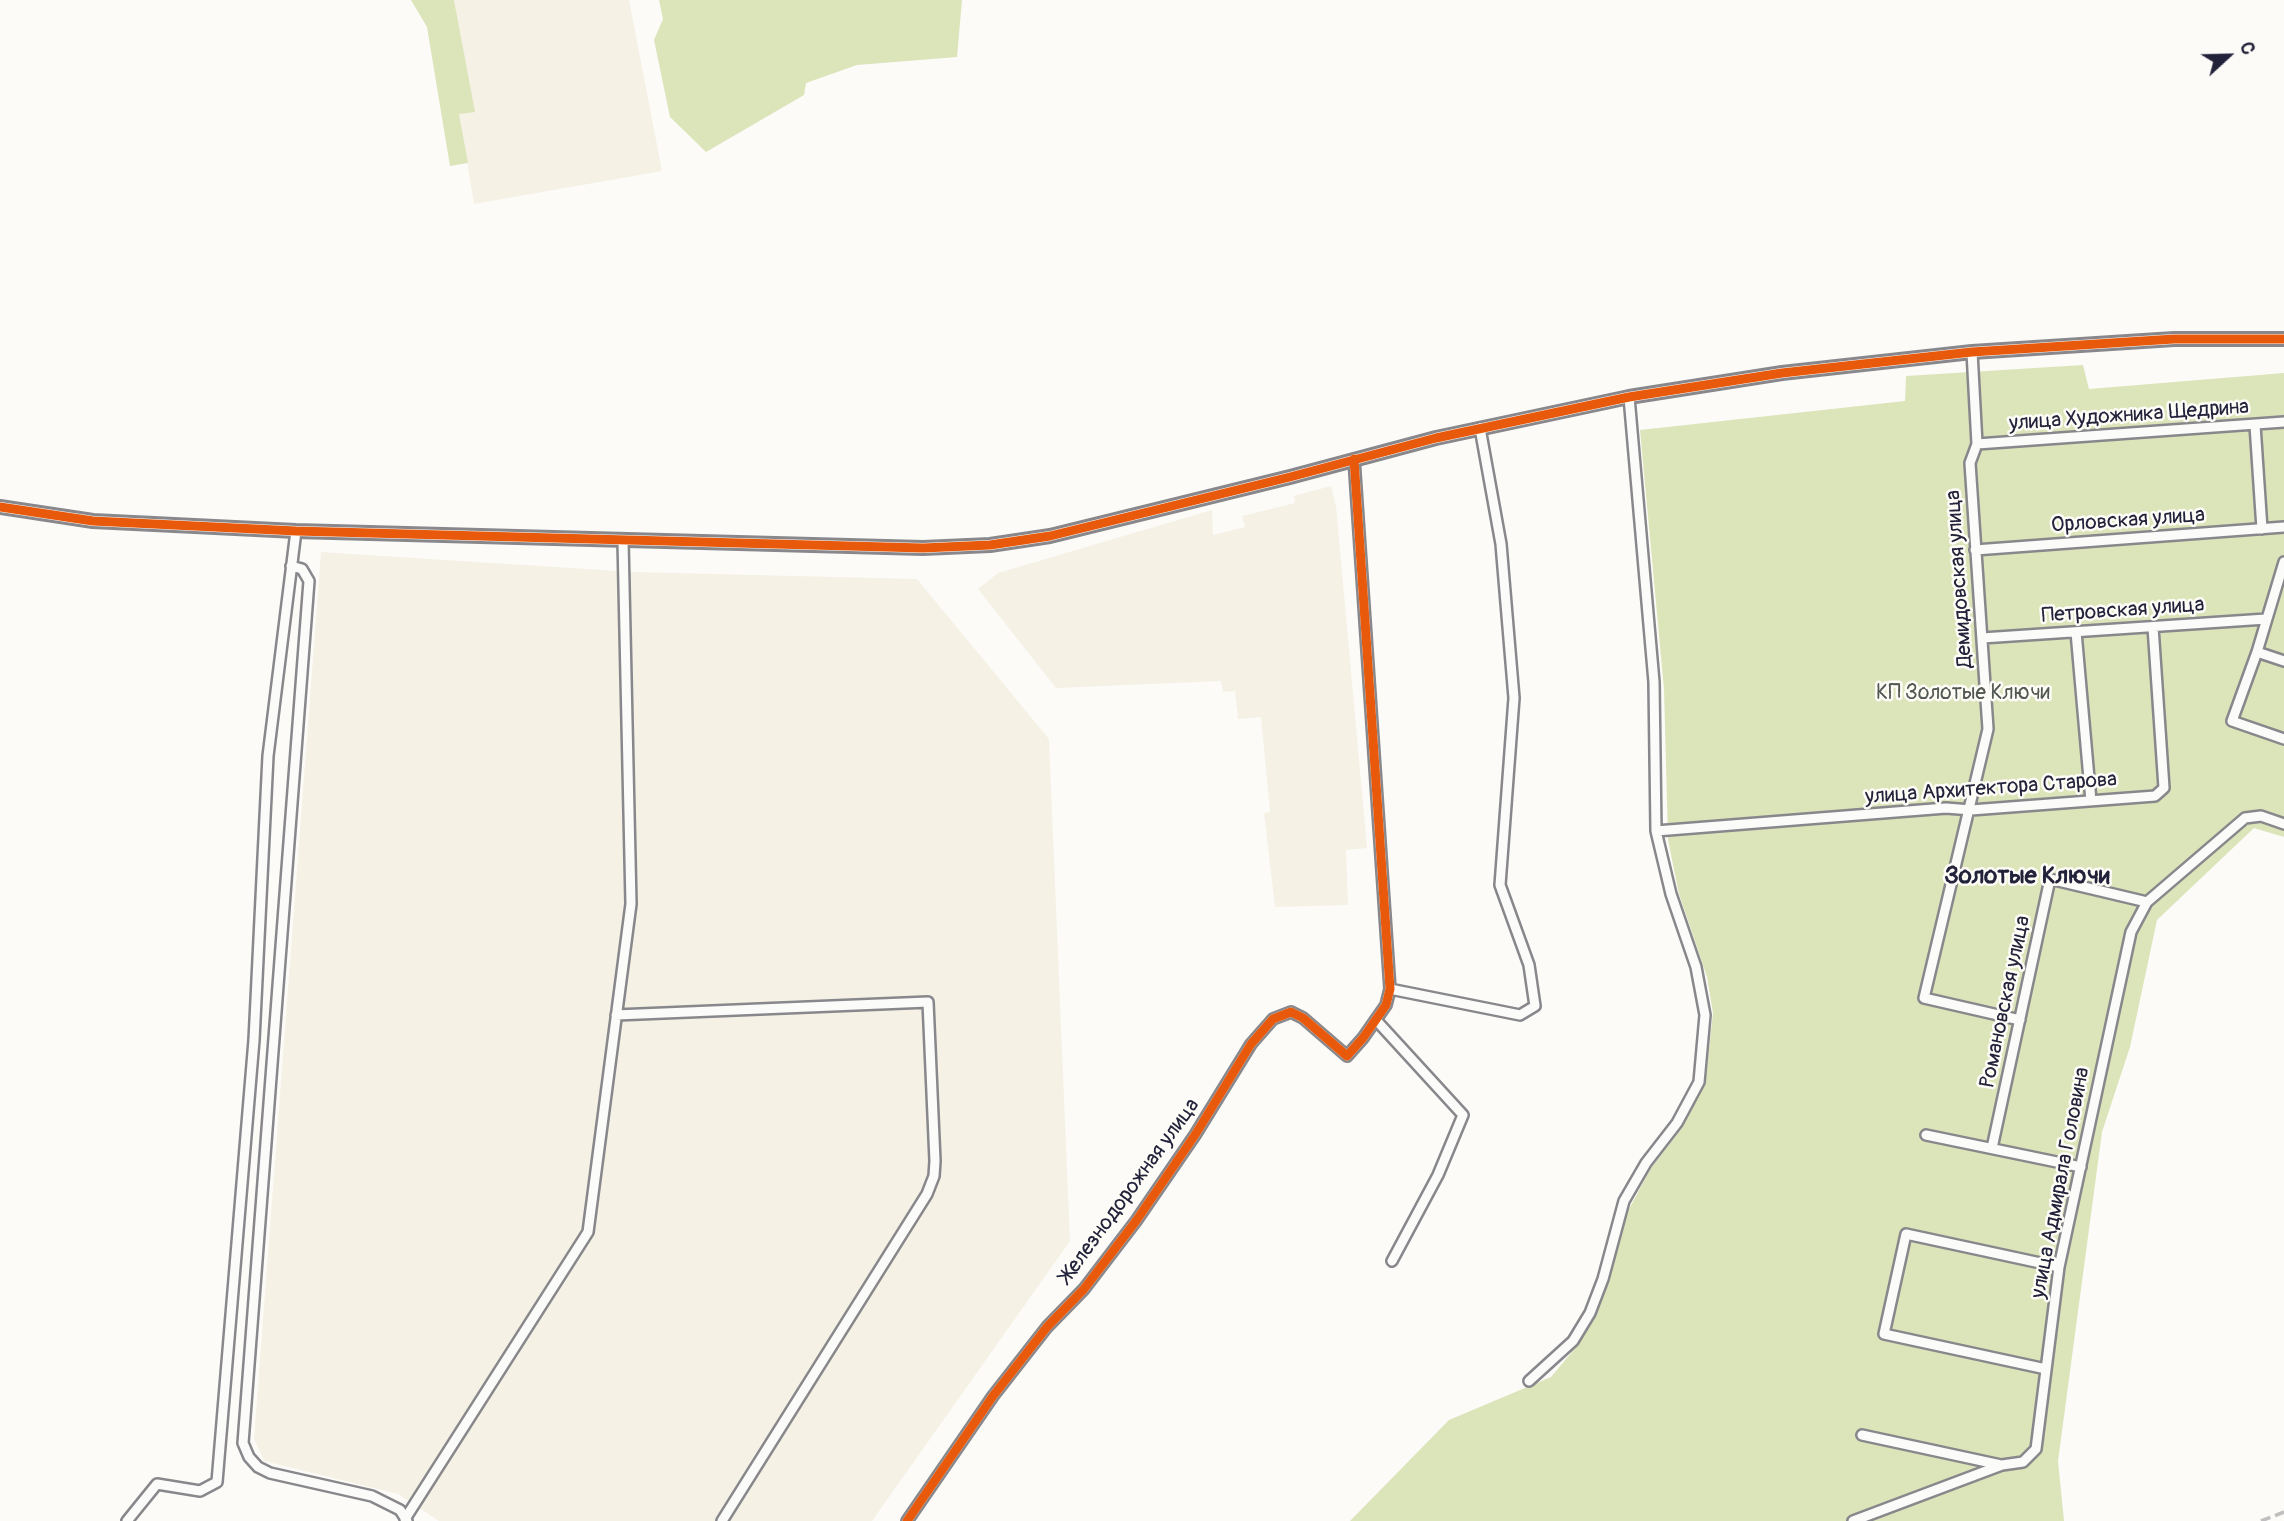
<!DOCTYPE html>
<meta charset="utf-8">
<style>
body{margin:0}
#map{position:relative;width:2284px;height:1521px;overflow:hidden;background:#fcfbf8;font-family:Pangolin,sans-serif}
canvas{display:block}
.north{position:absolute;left:2193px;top:21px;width:70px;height:70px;-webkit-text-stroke:5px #fdfcf7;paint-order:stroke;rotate:68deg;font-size:19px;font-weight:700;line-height:28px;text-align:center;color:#22223b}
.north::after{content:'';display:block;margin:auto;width:24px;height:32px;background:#22223b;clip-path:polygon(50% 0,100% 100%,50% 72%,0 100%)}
</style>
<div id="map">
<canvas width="2284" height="1521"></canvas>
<div class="north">С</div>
</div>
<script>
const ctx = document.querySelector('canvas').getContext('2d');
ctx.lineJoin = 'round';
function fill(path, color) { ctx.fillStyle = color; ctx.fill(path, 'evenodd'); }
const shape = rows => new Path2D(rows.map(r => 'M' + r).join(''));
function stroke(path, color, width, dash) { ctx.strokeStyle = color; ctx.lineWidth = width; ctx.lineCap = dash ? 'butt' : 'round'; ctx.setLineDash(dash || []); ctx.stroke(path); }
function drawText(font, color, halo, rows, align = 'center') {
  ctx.font = font + ' Pangolin,sans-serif'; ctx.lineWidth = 5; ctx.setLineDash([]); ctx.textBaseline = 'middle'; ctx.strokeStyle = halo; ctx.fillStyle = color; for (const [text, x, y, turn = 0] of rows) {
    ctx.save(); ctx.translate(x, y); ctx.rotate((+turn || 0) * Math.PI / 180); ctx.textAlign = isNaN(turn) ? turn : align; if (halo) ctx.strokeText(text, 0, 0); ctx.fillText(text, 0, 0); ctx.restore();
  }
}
fill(shape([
 [454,0,629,0,662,171,474,204,459,113,474,111],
 [1331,486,1336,506,1367,848,1346,850,1348,905,1275,907,1264,813,1270,812,1261,717,1238,719,1235,691,1223,692,1221,681,1056,688,978,589,998,573,1212,510,1213,535,1245,527,1242,516,1295,503,1294,496],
 [321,552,633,572,917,579,1049,739,1070,1241,872,1521,439,1521,398,1494,264,1461,254,1439]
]), '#f5f1e5');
fill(shape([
 [411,0,454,0,475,112,459,114,468,163,450,166,427,27],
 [659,0,962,0,957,57,857,65,806,83,804,95,706,152,670,117,654,40,663,19],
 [2083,365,2089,389,2284,373,2284,837,2254,828,2157,920,2130,1047,2102,1132,2058,1461,2064,1521,1350,1521,1449,1420,1551,1377,1577,1346,1596,1316,1628,1211,1651,1168,1682,1128,1706,1077,1713,1013,1707,977,1679,894,1668,840,1664,689,1640,430,1905,401,1906,376]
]), '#dce4ba');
const minor = shape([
 [1972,352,1977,444,1970,463,1988,729,1924,998,2020,1020],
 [2255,425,2262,529],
 [1977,444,2284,422],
 [1975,550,2284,527],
 [2284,562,2257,652,2232,721,2284,739],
 [291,566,302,569,309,581,243,1443,249,1457,258,1467,270,1473,372,1496,400,1510,407,1521],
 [2076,632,2091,801],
 [1982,638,2266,619],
 [2257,652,2284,661],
 [1656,831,1946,808,1971,810,2155,796,2164,788,2153,627],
 [1390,989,1520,1015,1535,1006,1529,965,1500,885,1514,698,1501,544,1480,428],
 [616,1015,928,1002,935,1161,934,1176,927,1194,722,1521],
 [1376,1020,1463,1115,1438,1175,1392,1261],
 [1926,1135,2081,1167],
 [1992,1148,2050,879,2147,902],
 [2046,1369,1884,1334,1906,1234,2059,1267],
 [1529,1381,1573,1341,1590,1313,1603,1279,1624,1201,1646,1163,1677,1123,1699,1082,1705,1015,1696,967,1671,894,1656,831,1654,682,1629,397],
 [1862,1435,2001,1465],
 [405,1519,588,1232,631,904,623,541],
 [127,1521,157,1484,200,1491,217,1482,254,1040,268,756,296,531],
 [907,1521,993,1396,1047,1327,1084,1289,1136,1221,1195,1135,1251,1044,1273,1019,1291,1012,1303,1018,1347,1056,1363,1038,1386,1005,1390,989,1354,459],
 [1853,1521,2002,1465,2023,1462,2036,1449,2059,1267,2131,932,2147,902,2245,818,2261,816,2284,824]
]);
const tertiary = shape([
 [0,507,93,521,296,531,923,548,990,545,1050,536,1290,477,1436,438,1629,397,1782,373,1972,352,2174,339,2284,339]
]);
stroke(minor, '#88888c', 14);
stroke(tertiary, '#88888c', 16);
stroke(minor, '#fbfbf9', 9);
stroke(tertiary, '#fbfbf9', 10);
stroke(shape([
 [2261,1521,2284,1512]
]), '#bfbfc0', 3.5, [10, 5]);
stroke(shape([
 [0,507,93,521,296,531,923,548,990,545,1050,536,1290,477,1436,438,1629,397,1782,373,1972,352,2174,339,2284,339],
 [907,1521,993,1396,1047,1327,1084,1289,1136,1221,1195,1135,1251,1044,1273,1019,1291,1012,1303,1018,1347,1056,1363,1038,1386,1005,1390,989,1354,459]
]), '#e8590c', 9);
drawText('21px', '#22223b', '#fdfcf7', [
 ["улица Художника Щедрина",2129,416,-4],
 ["Орловская улица",2128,521,-4],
 ["Демидовская улица",1960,579,-94],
 ["Петровская улица",2123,611,-4],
 ["улица Архитектора Старова",1991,789,-4],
 ["Романовская улица",2006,1002,-78],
 ["улица Адмирала Головина",2061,1183,-79],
 ["Железнодорожная улица",1130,1191,-54]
]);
drawText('21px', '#525752', '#fdfcf7', [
 ["КП Золотые Ключи",1963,694]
]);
drawText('bold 24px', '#22223b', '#fdfcf7', [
 ["Золотые Ключи",2027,877]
]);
</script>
